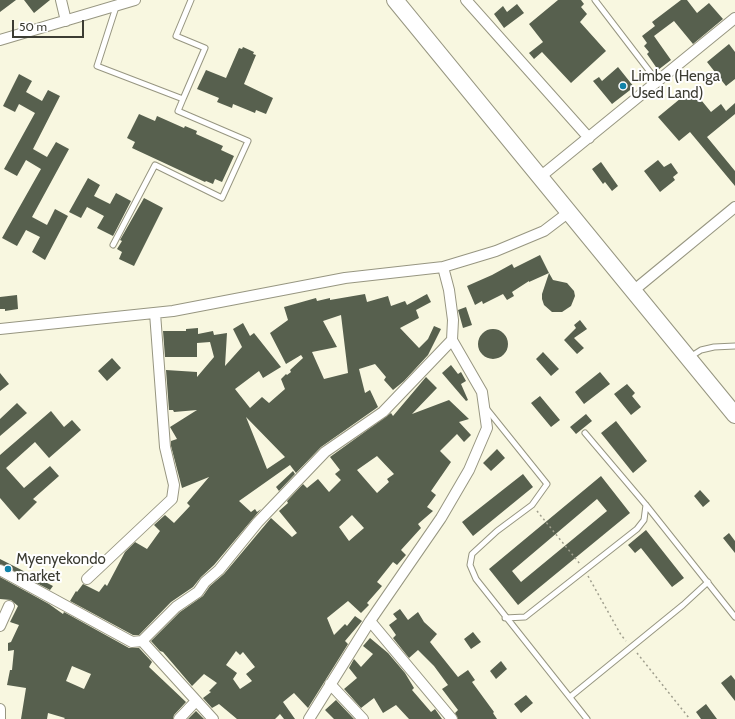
<!DOCTYPE html>
<style>
body{margin:0}
#map{position:relative;width:735px;height:719px;overflow:hidden;background:#f8f7e0;font-family:Cabin,sans-serif}
canvas{display:block}
.scale{position:absolute;left:12px;top:20px;width:72px;height:18px;box-sizing:border-box;border:2px solid #3c3c32;border-top:0;padding-left:5px;font-size:12px;line-height:14px;white-space:nowrap;color:#3c3c32;-webkit-text-stroke:3px #fff;paint-order:stroke}
</style>
<div id="map">
<canvas width="735" height="719"></canvas>
<div class="scale">50 m</div>
</div>
<script>
const ctx = document.querySelector('canvas').getContext('2d');
ctx.lineJoin = 'round';
function fill(path, color) { ctx.fillStyle = color; ctx.fill(path, 'evenodd'); }
const shape = rows => new Path2D(rows.map(r => 'M' + r).join(''));
function stroke(path, color, width, dash) { ctx.strokeStyle = color; ctx.lineWidth = width; ctx.lineCap = dash ? 'butt' : 'round'; ctx.setLineDash(dash || []); ctx.stroke(path); }
function drawText(font, color, halo, rows, align = 'center') {
  ctx.font = font + ' Cabin,sans-serif'; ctx.lineWidth = 4; ctx.setLineDash([]); ctx.textBaseline = 'middle'; ctx.strokeStyle = halo; ctx.fillStyle = color; for (const [text, x, y, turn = 0] of rows) {
    ctx.save(); ctx.translate(x, y); ctx.rotate((+turn || 0) * Math.PI / 180); ctx.textAlign = isNaN(turn) ? turn : align; if (halo) ctx.strokeText(text, 0, 0); ctx.fillText(text, 0, 0); ctx.restore();
  }
}
fill(shape([
 [0,0,16,0,0,12],
 [24,0,50,0,34,13],
 [558,0,581,0,584,4,581,7,587,14,580,22,606,51,571,83,542,52,534,59,529,53,543,42,529,24],
 [681,0,687,0,697,13,709,3,723,19,693,44,674,21,654,36,671,60,658,70,647,54,649,52,644,46,647,43,642,36,655,26,652,22],
 [517,4,524,13,504,28,494,14,503,6,507,12],
 [729,44,735,52,735,79,726,86,707,62],
 [243,47,254,52,253,54,256,55,244,84,273,98,266,114,256,110,255,113,233,104,232,108,217,102,219,98,197,89,206,70,226,78,239,48,242,49],
 [618,67,634,87,612,104,593,81,599,77,602,81],
 [19,74,32,81,26,92,42,101,48,90,60,96,33,149,47,157,56,142,69,149,32,217,47,225,55,209,68,216,45,260,32,252,40,237,26,230,17,246,2,238,41,169,26,160,17,176,4,169,35,113,19,104,15,112,3,106],
 [692,89,711,112,721,104,726,111,735,103,735,114,707,137,735,171,735,186,690,132,679,141,658,117],
 [139,114,155,121,157,116,184,128,185,126,197,131,196,134,223,146,221,150,234,156,222,182,215,179,213,184,206,181,205,182,132,148,135,142,127,138],
 [658,160,664,167,671,163,678,173,673,177,675,180,660,192,644,171],
 [601,162,618,186,612,191,605,182,603,184,592,169],
 [88,178,100,185,94,196,110,204,116,193,131,201,113,236,97,228,104,216,87,207,81,218,69,212],
 [144,198,163,208,134,266,119,259,122,252,117,249,122,241,120,240],
 [540,255,549,273,529,282,529,281,512,292,514,296,507,300,503,294,483,304,482,301,475,305,467,286,492,275,512,264,514,268],
 [549,273,553,280,567,283,574,291,575,296,571,306,562,312,552,312,544,305,542,299,542,294],
 [365,294,367,302,388,296,391,306,405,301,407,305,427,294,431,302,416,310,419,318,400,328,419,348,428,339,434,326,441,329,428,355,404,381,393,390,384,380,386,377,375,364,359,369,365,393,370,390,378,407,321,447,296,473,290,465,239,501,251,512,255,509,257,512,261,509,214,565,201,577,193,587,171,602,139,635,133,635,70,601,76,591,77,592,83,584,99,592,105,584,107,586,125,552,135,542,147,549,160,531,154,525,165,515,174,523,190,506,187,503,209,477,182,488,171,446,171,441,177,439,170,427,197,410,174,412,173,410,169,410,166,370,197,372,197,377,214,357,210,342,197,343,197,357,165,357,163,331,186,331,186,329,198,328,198,334,213,331,214,335,227,333,225,366,242,347,233,329,243,323,250,336,254,333,281,367,263,378,259,371,235,389,250,408,262,397,269,403,285,389,281,379,286,374,287,375,291,372,290,370,303,358,301,355,286,364,270,333,288,320,284,307,316,298,317,301,330,298,330,300],
 [341,315,348,373,324,379,312,352,337,347,323,321],
 [246,417,285,457,267,469],
 [17,295,18,309,5,311,5,309,0,309,0,297],
 [466,307,472,325,463,328,458,310],
 [580,320,587,329,574,338,584,348,577,354,564,340,576,328,574,325],
 '478 344a15 15 0 1 1 30 0a15 15 0 1 1-30 0Z',
 [543,352,559,369,551,376,536,359],
 [112,358,121,368,107,381,98,371],
 [451,365,458,374,461,372,466,381,461,384,468,400,466,401,442,373],
 [600,372,610,384,584,404,575,392],
 [0,373,9,384,0,391],
 [426,377,437,388,412,414,449,400,469,419,459,422,471,435,464,442,457,434,440,451,451,462,431,491,436,495,427,507,433,511,418,524,421,528,401,550,406,555,397,565,393,562,377,582,382,586,367,603,369,605,361,613,348,601,327,618,334,635,345,624,347,626,355,616,362,621,345,641,348,644,308,708,294,693,283,702,295,719,284,719,280,714,275,719,237,719,219,704,212,708,203,698,211,692,209,691,217,683,204,674,192,686,163,652,160,651,151,641,180,612,203,596,210,586,224,574,271,518,292,537,297,533,279,511,288,503,287,501,303,484,307,488,318,479,329,492,341,480,335,474,340,470,330,457,391,413,393,416],
 [377,456,394,474,387,479,389,482,377,493,357,470],
 [352,515,364,528,349,541,339,527],
 [236,651,240,655,243,652,255,667,246,674,252,681,240,689,233,679,237,673,226,665],
 [627,384,635,393,632,396,641,407,631,415,614,394],
 [540,396,560,420,551,427,531,403],
 [17,403,27,413,0,436,0,419],
 [51,411,64,427,72,420,81,430,49,458,35,442,6,468,24,488,50,466,59,476,33,499,37,502,19,520,0,498,0,455],
 [586,414,592,421,576,434,570,427],
 [616,421,647,461,633,473,601,433],
 [497,449,505,458,491,471,483,463],
 [293,471,295,474,279,491,276,487],
 [523,474,533,487,473,536,462,522],
 [601,476,630,513,518,605,489,569],
 [597,499,607,511,521,582,512,571],
 [700,490,710,501,703,507,694,496],
 [646,530,684,578,672,587,641,548,635,553,628,545],
 [729,533,735,541,735,553,723,538],
 [0,559,53,586,50,590,0,564],
 [0,577,49,604,63,614,64,612,129,648,139,648,152,662,149,667,186,702,174,715,173,719,64,719,65,718,48,713,47,719,21,719,26,688,7,685,10,670,12,670,14,650,8,651,8,643,11,642,19,625,10,622,18,606,11,600,0,599],
 [72,666,91,674,84,689,66,681],
 [400,609,408,620,418,612,424,622,437,634,430,642,458,677,468,670,475,680,472,682,494,712,493,713,497,719,458,719,455,713,458,710,442,689,448,685,434,666,418,650,409,658,393,638,396,635,389,625,397,619,393,614],
 [473,632,481,642,471,649,464,639],
 [370,638,388,653,405,673,414,688,412,690,431,712,435,709,442,719,409,719,396,705,383,713,374,698,361,708,345,690,344,689,357,678,349,668,354,659,361,667,373,654,363,646],
 [501,661,507,669,496,679,490,671],
 [731,675,735,680,735,701,721,683],
 [526,695,533,703,521,713,514,704],
 [336,700,353,718,354,719,334,719,325,710],
 [706,704,717,719,701,719,696,712],
 [196,711,204,719,188,719]
]), '#57604e');
const service = shape([
 [595,0,657,81],
 [183,99,205,48,176,36,191,0],
 [113,245,155,165,222,198,248,141,178,111,183,99,97,66,116,7],
 [690,357,701,350,714,347,735,346],
 [486,408,547,484,532,505,497,531,472,554,470,565,476,579,587,719],
 [585,433,646,505,735,617],
 [505,618,525,617,637,529,644,520,646,505],
 [570,697,683,605,708,582]
]);
const minor = shape([
 [61,0,66,21],
 [466,0,589,138],
 [0,40,135,0],
 [540,177,735,18],
 [633,291,735,207],
 [0,329,173,311,345,278,443,267,496,251,544,231,569,212],
 [0,570,132,642,142,641,176,607,198,592,205,582,219,570,258,522,325,452,383,412,452,340],
 [87,579,172,499,174,485,165,447,155,313],
 [370,621,452,719],
 [0,626,9,606],
 [142,641,213,719],
 [330,684,363,719],
 [0,709,0,719],
 [179,719,196,701],
 [309,719,370,621,441,518,469,470,487,428,482,392,452,340,453,320,449,290,443,267]
]);
const trunk = shape([
 [395,0,735,415]
]);
stroke(service, '#979681', 7);
stroke(minor, '#979681', 12);
stroke(trunk, '#979681', 18);
stroke(shape([
 [537,511,580,564],
 [588,576,621,635,626,641],
 [637,653,689,718]
]), '#9f9e8d', 1.5, [2, 3]);
stroke(service, '#fff', 5);
stroke(minor, '#fff', 10);
stroke(trunk, '#fff', 16);
for (const [x, y, r, color] of [
 [623,86,4,"#1183a9"],
 [8,569,4,"#1183a9"]
]) { const dot = new Path2D(); dot.arc(x, y, r, 0, 2 * Math.PI); ctx.fillStyle = color; ctx.fill(dot); stroke(dot, '#fff', 1.5); }
drawText('15px', '#3c3c32', '#fff', [
 ["Limbe (Henga",631,77],
 ["Used Land)",631,94],
 ["Myenyekondo",16,560],
 ["market",16,577]
], 'left');
</script>
